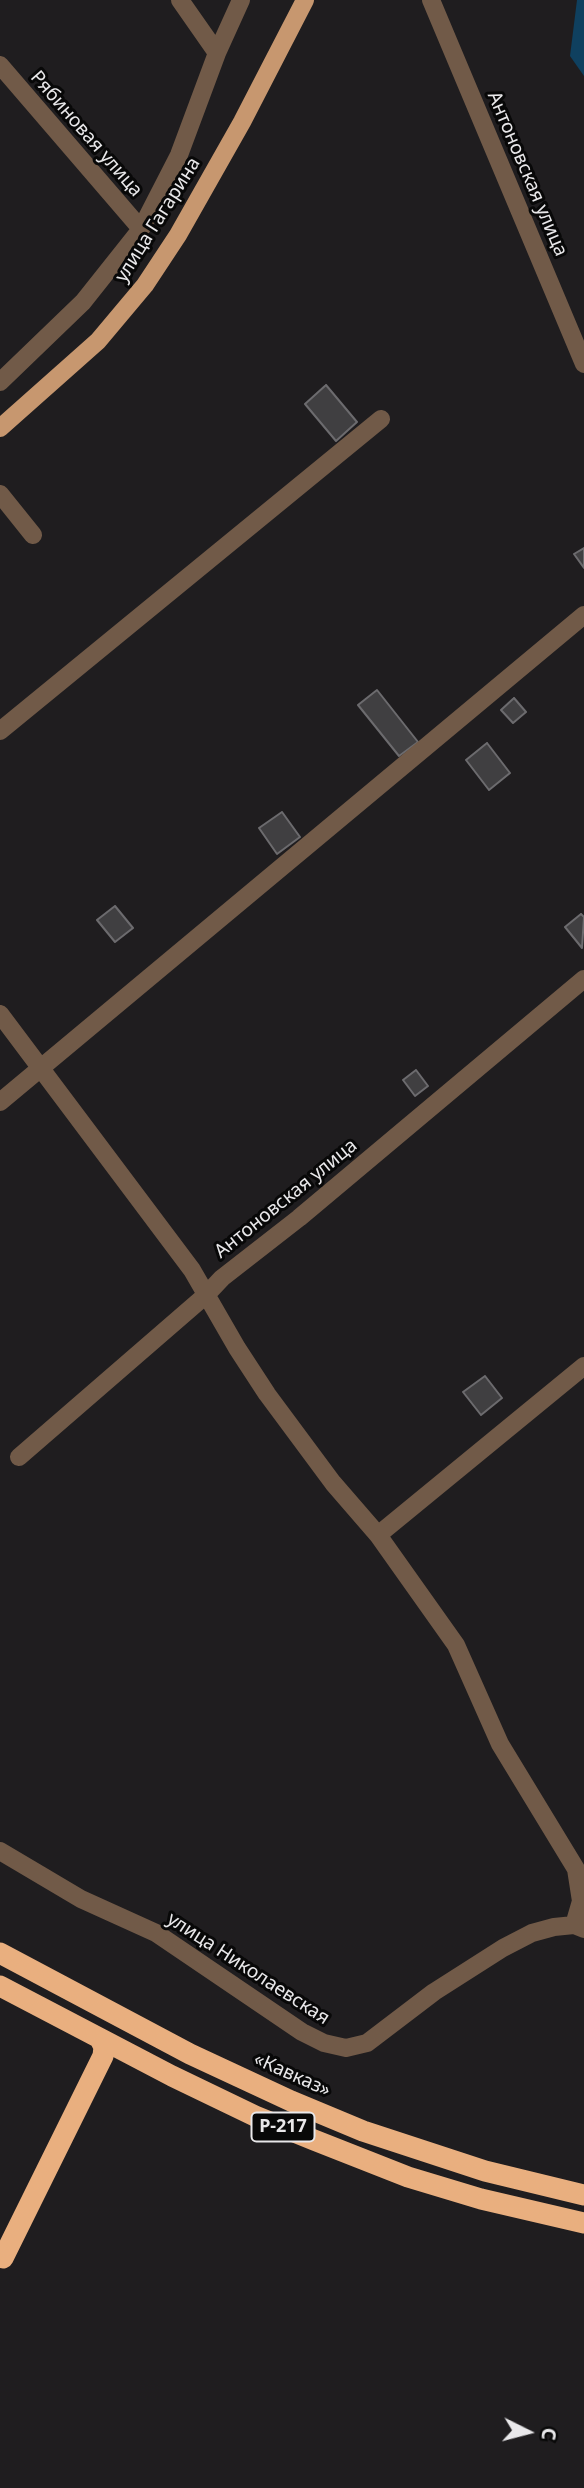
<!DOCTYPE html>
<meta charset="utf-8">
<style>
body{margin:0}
#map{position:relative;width:584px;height:2488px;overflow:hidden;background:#1f1d1f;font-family:"Noto Sans",sans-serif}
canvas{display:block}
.north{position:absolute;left:493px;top:2397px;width:70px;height:70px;-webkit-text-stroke:5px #080808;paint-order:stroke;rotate:96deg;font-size:19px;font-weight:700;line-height:28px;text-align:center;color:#e9e8ea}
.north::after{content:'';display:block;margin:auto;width:24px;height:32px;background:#e9e8ea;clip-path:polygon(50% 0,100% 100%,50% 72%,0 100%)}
</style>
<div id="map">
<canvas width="584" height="2488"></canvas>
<div class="north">С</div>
</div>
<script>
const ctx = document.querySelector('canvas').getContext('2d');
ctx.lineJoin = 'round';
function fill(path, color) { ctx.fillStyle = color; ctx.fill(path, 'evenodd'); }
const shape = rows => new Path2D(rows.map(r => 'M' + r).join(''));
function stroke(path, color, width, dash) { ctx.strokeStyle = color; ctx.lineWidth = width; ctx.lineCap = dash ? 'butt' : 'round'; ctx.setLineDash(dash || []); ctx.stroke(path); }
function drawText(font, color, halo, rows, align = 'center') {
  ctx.font = font + ' "Noto Sans",sans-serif'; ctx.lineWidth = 6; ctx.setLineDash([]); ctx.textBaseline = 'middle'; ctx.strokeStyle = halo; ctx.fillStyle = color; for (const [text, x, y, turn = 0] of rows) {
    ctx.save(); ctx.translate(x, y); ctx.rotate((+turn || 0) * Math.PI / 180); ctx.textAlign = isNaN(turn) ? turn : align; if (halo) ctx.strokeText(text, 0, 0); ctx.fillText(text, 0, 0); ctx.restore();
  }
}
fill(shape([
 [577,0,584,0,584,76,570,56]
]), '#0f405f');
const building = shape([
 [326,385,357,422,336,441,305,404,326,385],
 [584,548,584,568,574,554,584,548],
 [377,690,418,742,399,756,358,705,377,690],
 [514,698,526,712,513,723,501,710,514,698],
 [487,743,510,773,489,790,466,760,487,743],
 [282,812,300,837,277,854,259,828,282,812],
 [115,906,133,928,115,942,97,920,115,906],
 [581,914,584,917,582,948,565,927,581,914],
 [416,1070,428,1086,415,1096,403,1080,416,1070],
 [485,1376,502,1398,481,1415,463,1392,485,1376]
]);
fill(building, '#403f41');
stroke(building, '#6c6b6e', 2);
stroke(shape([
 [180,0,217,53],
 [431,0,584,364],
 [0,65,141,229],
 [0,382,83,302,141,229,179,155,217,53,241,0],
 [0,494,33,535],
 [0,731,381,419],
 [0,1014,192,1270,237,1348,267,1394,333,1483,378,1535,456,1645,500,1744,576,1869,581,1901,574,1925],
 [0,1102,584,615],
 [19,1457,206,1295,222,1278,299,1218,584,979],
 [378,1535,584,1366],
 [0,1851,81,1899,156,1933,302,2032,324,2043,346,2048,367,2043,434,1992,503,1948,532,1933,554,1927,574,1925,584,1929]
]), '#715a48', 18);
stroke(shape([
 [0,428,98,341,145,285,178,235,242,122,305,0]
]), '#c7976f', 18);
stroke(shape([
 [0,1953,190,2054,291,2101,363,2131,485,2171,584,2195],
 [0,1986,172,2076,255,2116,314,2140,408,2177,481,2199,584,2223],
 [3,2258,103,2056,104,2047,100,2039]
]), '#e9af7f', 21);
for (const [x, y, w] of [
 [283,2127,63]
]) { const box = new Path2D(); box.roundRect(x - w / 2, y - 14.5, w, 29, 5); ctx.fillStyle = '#080808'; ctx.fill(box); stroke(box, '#e9e8ea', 2); }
drawText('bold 18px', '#e9e8ea', null, [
 ["Р-217",283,2127]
]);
drawText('19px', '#e9e8ea', '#080808', [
 ["Рябиновая улица",86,134,49],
 ["Антоновская улица",527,174,67],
 ["улица Гагарина",158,220,-58],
 ["Антоновская улица",286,1199,-39],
 ["улица Николаевская",248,1969,33],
 ["«Кавказ»",292,2075,24]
]);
</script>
